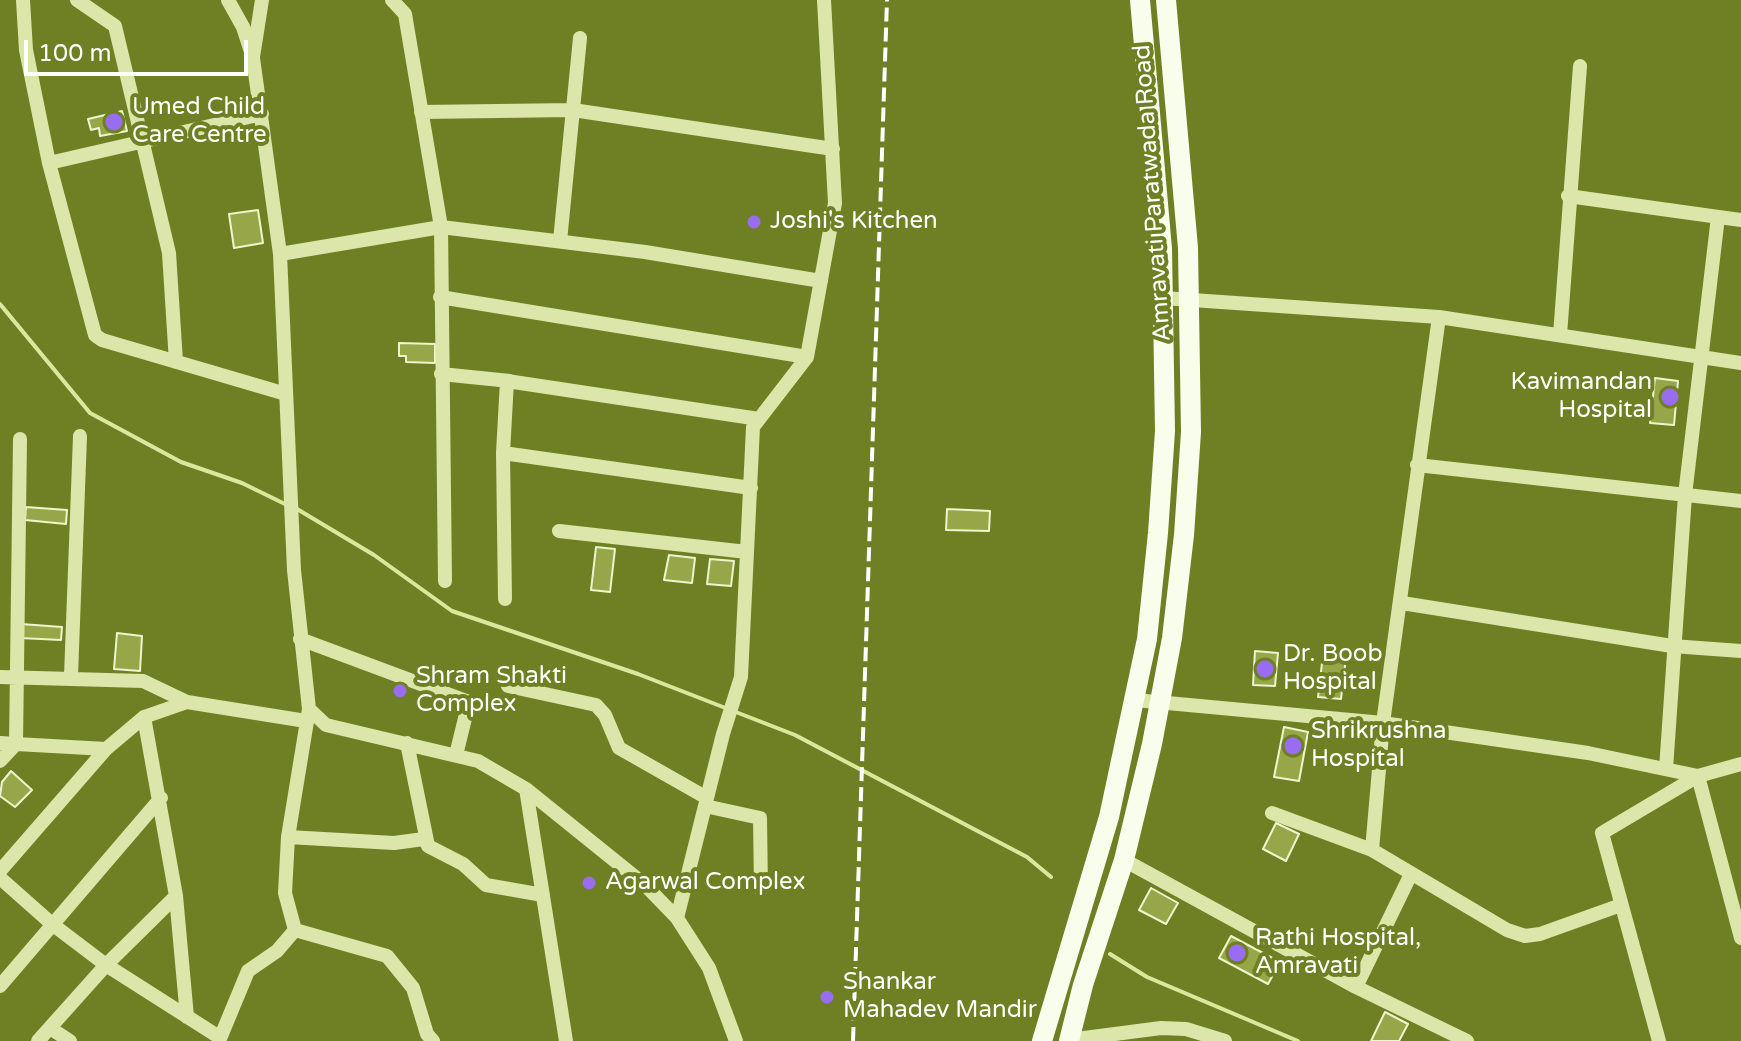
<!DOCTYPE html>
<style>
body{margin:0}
#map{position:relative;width:1741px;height:1041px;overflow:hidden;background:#6f8024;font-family:"Varela Round",sans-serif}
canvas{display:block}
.scale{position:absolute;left:24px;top:40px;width:224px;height:36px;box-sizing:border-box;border:4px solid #fff;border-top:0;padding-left:10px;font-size:24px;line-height:28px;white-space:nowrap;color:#fff;-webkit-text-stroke:6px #6f8024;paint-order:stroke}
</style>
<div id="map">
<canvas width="1741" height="1041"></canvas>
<div class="scale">100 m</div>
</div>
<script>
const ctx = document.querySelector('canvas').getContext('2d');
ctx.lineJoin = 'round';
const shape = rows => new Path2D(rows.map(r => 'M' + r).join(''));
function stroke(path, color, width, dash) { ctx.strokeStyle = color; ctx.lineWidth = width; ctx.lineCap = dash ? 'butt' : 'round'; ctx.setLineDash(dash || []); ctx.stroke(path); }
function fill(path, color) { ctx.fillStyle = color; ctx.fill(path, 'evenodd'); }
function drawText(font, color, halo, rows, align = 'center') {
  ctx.font = font + ' "Varela Round",sans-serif'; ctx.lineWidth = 8; ctx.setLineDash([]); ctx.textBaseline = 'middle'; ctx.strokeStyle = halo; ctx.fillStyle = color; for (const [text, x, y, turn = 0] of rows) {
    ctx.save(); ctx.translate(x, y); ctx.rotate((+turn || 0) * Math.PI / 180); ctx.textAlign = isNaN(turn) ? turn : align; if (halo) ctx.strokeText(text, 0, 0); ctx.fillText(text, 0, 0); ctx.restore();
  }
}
stroke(shape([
 [0,304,90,413,181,462,242,483,289,506],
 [297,509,374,555,452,611,638,674,795,735,1027,857,1051,877],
 [1110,954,1147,977,1298,1041]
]), '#dce79e', 4);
const building = shape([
 [122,111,127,131,100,136,99,128,91,130,88,119,122,111],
 [258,210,263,243,234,248,229,214,258,210],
 [399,343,435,344,435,363,406,362,406,356,399,356,399,343],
 [1655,378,1678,381,1674,425,1650,423,1655,378],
 [26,507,67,510,66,524,25,520,26,507],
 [947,509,990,511,989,531,946,530,947,509],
 [596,547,615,549,610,592,591,590,596,547],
 [669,555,695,558,692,583,664,580,669,555],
 [710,559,734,561,731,586,707,584,710,559],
 [21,624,62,627,61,640,20,638,21,624],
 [117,633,142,636,140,671,114,669,117,633],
 [1324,646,1347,649,1341,699,1318,697,1324,646],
 [1255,651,1278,653,1275,686,1253,685,1255,651],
 [1284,727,1308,732,1299,781,1274,777,1284,727],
 [11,771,32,790,15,807,0,796,2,782,11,771],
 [1276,823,1299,834,1286,861,1263,849,1276,823],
 [1151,888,1178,903,1166,924,1139,910,1151,888],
 [1231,936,1280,962,1268,984,1219,958,1231,936],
 [1385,1012,1408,1024,1399,1041,1371,1041,1385,1012]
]);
fill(building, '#96a648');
stroke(building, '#eef5cd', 2);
stroke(shape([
 [23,0,26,50,49,163,95,335,102,340,286,394],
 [77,0,115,26,169,253,176,362],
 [228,0,243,27,253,58,280,254,294,570,309,709,326,725,478,761,526,789,645,885,677,918,709,968,736,1041],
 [392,0,405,14,441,227,445,581],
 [253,57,262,0],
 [421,112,573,110,833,149],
 [49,163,262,114],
 [1568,196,1741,220],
 [560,241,580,38],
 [280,254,441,227,645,252,821,281],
 [440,297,807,357],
 [1163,298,1439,317,1741,363],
 [1439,317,1383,723,1372,850,1507,930,1525,936,1540,934,1621,905],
 [1560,335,1580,66],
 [441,374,510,381],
 [503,453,751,488],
 [1417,465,1741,501],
 [559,531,747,552],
 [505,599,503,453,507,381,759,419],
 [1402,603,1672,646,1741,651],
 [300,639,469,702,456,755],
 [71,676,80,436],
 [0,677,143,681,187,702,306,721],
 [508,686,596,705,605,715,619,748,707,798],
 [1135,700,1383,723,1588,753,1698,776,1741,938],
 [309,709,288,837,285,893,295,930,387,956,413,988,427,1034,433,1041],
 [144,717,176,896,187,1017],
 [0,743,16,744,20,439],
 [407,743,428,846,463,864,486,885,543,895],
 [0,761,16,744,106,749],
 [1666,769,1685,495,1718,217],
 [526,789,566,1041],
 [705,806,760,818,761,889],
 [1272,813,1372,850],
 [288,837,394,843,424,839],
 [1124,860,1356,987,1467,1041],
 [0,871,106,749,144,717,187,702],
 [0,878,52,924,106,965,219,1037],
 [677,918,723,734,741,677,753,427,807,357,835,203,824,0],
 [0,986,161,798],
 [1356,987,1411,874],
 [50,1028,70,1041],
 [1069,1040,1161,1028,1186,1029,1225,1041],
 [38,1041,106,965,176,896],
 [219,1041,248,971,277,951,295,930],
 [1659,1041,1602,833,1698,776,1741,764]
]), '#dce6aa', 14);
stroke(shape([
 [1042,1041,1109,817,1147,639,1158,533,1165,431,1162,249,1140,0],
 [1069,1041,1083,985,1124,860,1152,744,1172,638,1184,535,1191,432,1188,248,1166,0]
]), '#f9fdeb', 20);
stroke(shape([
 [853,1041,887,0]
]), '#fff', 4, [14, 6]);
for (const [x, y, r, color] of [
 [114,122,10,"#996df1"],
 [754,222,8,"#996df1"],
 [1670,397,10,"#996df1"],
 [1265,669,10,"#996df1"],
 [400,691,8,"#996df1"],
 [1293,746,10,"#996df1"],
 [589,883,8,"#996df1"],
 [1237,953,10,"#996df1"],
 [827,997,8,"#996df1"]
]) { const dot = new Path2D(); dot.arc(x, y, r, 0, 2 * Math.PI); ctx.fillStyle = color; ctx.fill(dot); stroke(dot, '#6f8024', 3); }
drawText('24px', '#fff', '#6f8024', [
 ["Umed Child",132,108],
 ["Care Centre",132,136],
 ["Joshi's Kitchen",770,222],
 ["Kavimandan",1652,383,"right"],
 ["Hospital",1652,411,"right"],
 ["Dr. Boob",1283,655],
 ["Hospital",1283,683],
 ["Shram Shakti",416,677],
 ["Complex",416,705],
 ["Shrikrushna",1311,732],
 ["Hospital",1311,760],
 ["Agarwal Complex",605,883],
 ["Rathi Hospital,",1255,939],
 ["Amravati",1255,967],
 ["Shankar",843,983],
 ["Mahadev Mandir",843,1011]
], 'left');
drawText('24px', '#fff', '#6f8024', [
 ["Amravati Paratwada Road",1153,193,-94]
]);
</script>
